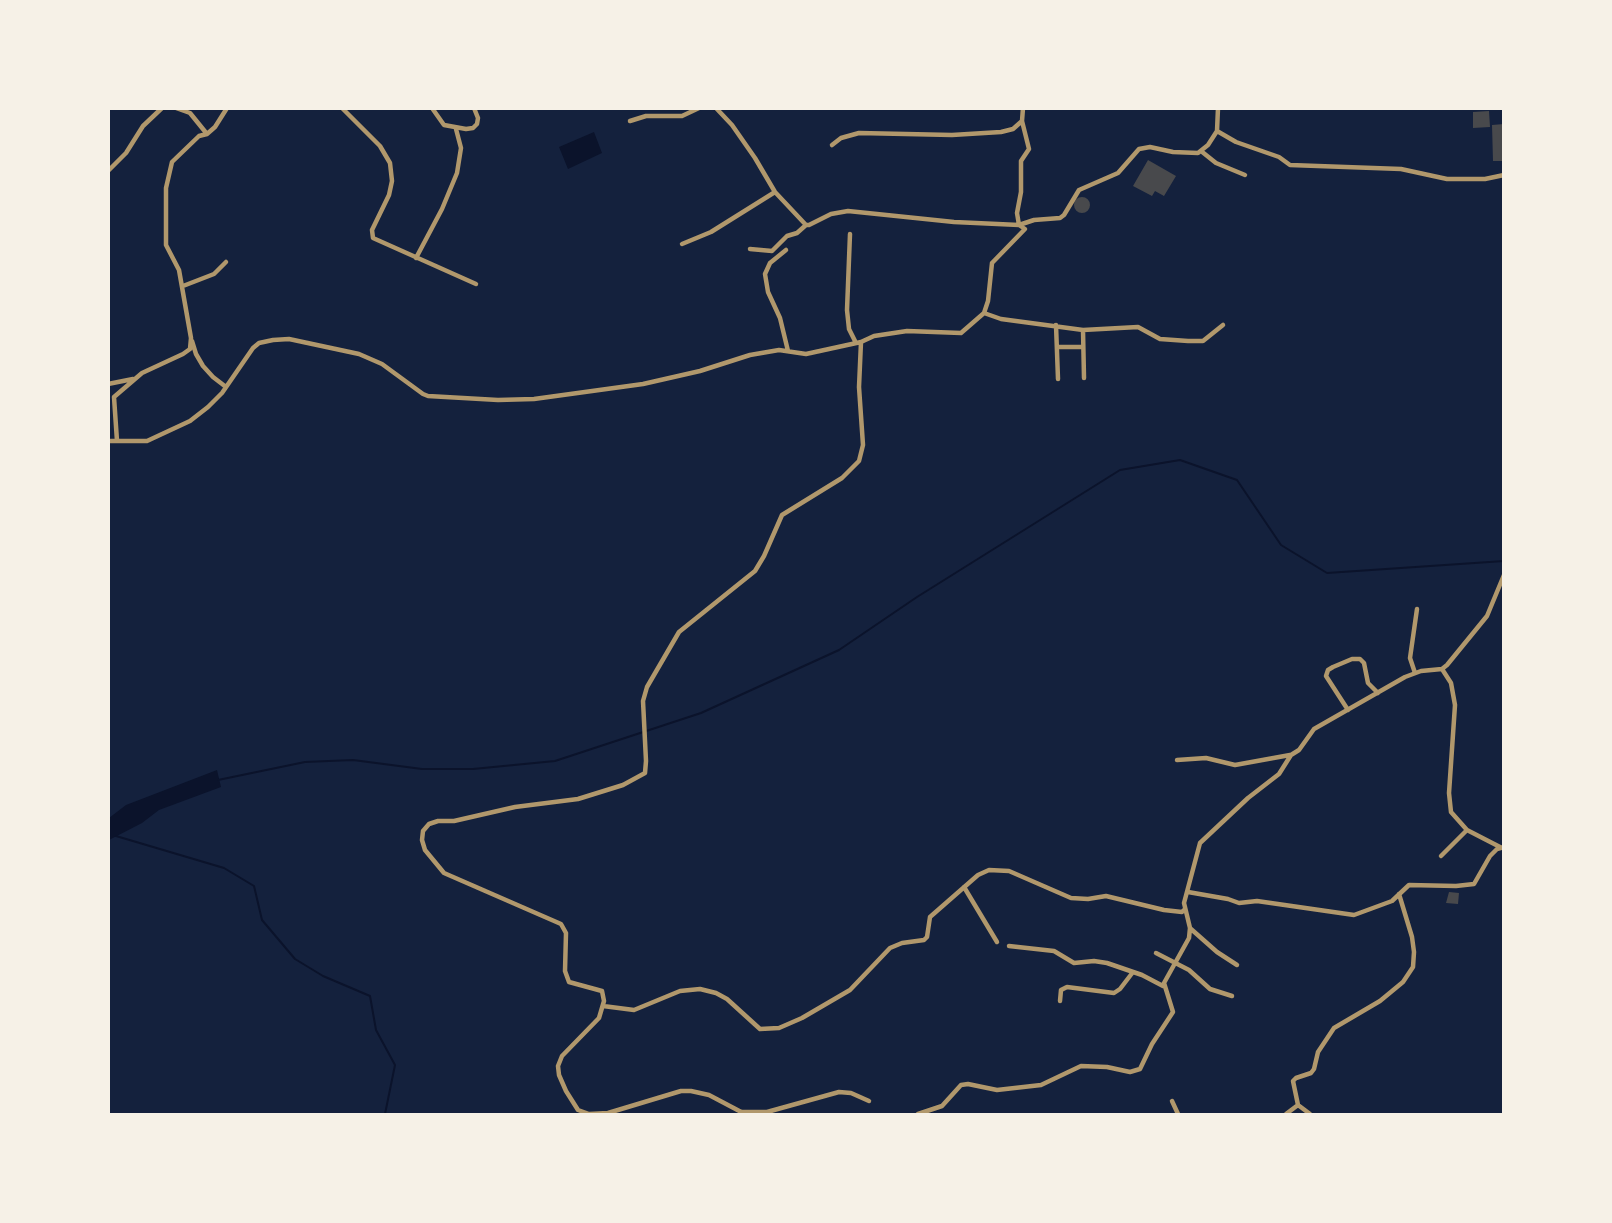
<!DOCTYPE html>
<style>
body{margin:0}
#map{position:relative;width:1612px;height:1223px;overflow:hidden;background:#14213d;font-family:"DejaVu Sans",sans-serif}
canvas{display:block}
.frame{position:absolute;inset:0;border:110px solid #f6f1e7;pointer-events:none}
</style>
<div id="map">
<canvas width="1612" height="1223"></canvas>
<div class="frame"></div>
</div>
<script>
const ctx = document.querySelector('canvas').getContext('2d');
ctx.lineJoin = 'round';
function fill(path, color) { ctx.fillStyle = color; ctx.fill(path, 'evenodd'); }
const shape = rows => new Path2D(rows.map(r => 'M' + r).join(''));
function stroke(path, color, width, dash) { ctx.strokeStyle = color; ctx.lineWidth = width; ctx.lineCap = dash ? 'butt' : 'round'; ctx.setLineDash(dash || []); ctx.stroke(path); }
fill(shape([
 [594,132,602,153,568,169,559,147],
 [217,770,221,787,159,810,142,823,109,840,109,818,126,805]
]), '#0b132b');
stroke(shape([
 [218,780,305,762,353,760,422,769,473,769,555,761,701,713,839,650,917,597,1120,470,1180,460,1237,480,1281,545,1327,573,1504,561],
 [116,836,224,868,254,886,262,920,295,959,323,976,370,996,376,1030,395,1065,385,1114]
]), '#0b132b', 2);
fill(shape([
 [1489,111,1490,127,1473,128,1473,112],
 [1504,124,1504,161,1493,161,1492,125],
 [1148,160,1176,176,1164,196,1155,191,1152,196,1133,186],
 '1074 205a8 8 0 1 1 16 0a8 8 0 1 1-16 0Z',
 [1449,892,1459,893,1458,904,1446,903]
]), '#48494c');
stroke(shape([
 [176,108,190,113,207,134],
 [342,108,380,146,390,163,392,181,389,195,372,230,373,238,476,284],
 [432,108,444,125,466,129,473,128,477,124,478,118,474,108],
 [716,108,732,125,755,158,775,192,806,225],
 [630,121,646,116,682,116,699,108],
 [1217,131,1236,142,1279,157,1290,165,1401,169,1447,179,1485,179,1504,175],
 [832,145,841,138,859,133,952,135,1001,132,1013,129,1022,121,1023,108],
 [1201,151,1216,163,1245,175],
 [108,171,126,153,143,126,162,108],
 [850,234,847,310,849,329,856,343],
 [682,244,711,232,775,192],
 [750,249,772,251,787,236,797,233,806,225,809,225,831,214,848,211,954,222,1019,225,1017,213,1021,192,1021,161,1029,149,1022,121],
 [786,250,770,263,765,274,768,292,780,318,788,351],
 [416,258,442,209,457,173,461,148,456,129],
 [183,286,214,274,226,262],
 [984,313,1001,319,1083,330,1138,327,1160,339,1188,341,1203,341,1223,325],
 [1056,325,1058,379],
 [1083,330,1084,378],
 [192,341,196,354,203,366,213,377,226,387],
 [1057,347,1082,347],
 [108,384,133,379],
 [108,441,147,441,190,421,208,407,222,393,253,348,259,343,273,340,289,339,359,354,382,364,423,394,428,396,498,400,534,399,643,384,700,371,750,355,779,350,806,354,861,342],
 [117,441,114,397,142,373,183,354,190,349,191,338,179,270,166,245,166,188,172,162,199,136,207,134,215,127,227,108],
 [1442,669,1451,683,1455,705,1449,793,1451,812,1467,830,1500,847],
 [1415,673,1410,658,1417,609],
 [1348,710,1326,676,1328,670,1333,667,1352,659,1360,659,1364,663,1368,683,1378,693],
 [1177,760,1206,758,1235,765,1290,755],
 [1441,856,1467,830],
 [964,887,997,942],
 [1188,892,1228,899,1239,903,1257,901,1354,915,1392,901,1409,885,1456,886,1474,884,1490,856,1497,849,1504,847],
 [1191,929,1217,952,1237,965],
 [1009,946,1054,951,1074,963,1094,961,1107,963,1142,975,1163,986],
 [1156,953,1189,970,1210,989,1232,996],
 [1060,1001,1061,990,1067,987,1114,993,1120,989,1133,972],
 [603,1006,634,1010,680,991,700,989,716,993,727,999,760,1029,779,1028,802,1018,850,990,890,948,902,943,924,940,927,937,930,917,978,875,989,870,1009,871,1071,898,1088,899,1106,896,1164,910,1182,912,1185,909],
 [1172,1101,1178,1114],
 [742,1112,767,1112,839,1092,851,1093,869,1101],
 [745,1114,709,1095,691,1091,681,1091,608,1113,589,1114,578,1110,566,1091,559,1075,558,1066,562,1056,599,1018,604,1001,602,991,569,982,565,971,566,933,561,924,444,873,425,850,422,840,423,831,429,824,438,821,454,821,515,807,578,799,623,785,645,773,646,761,643,701,647,687,679,632,755,571,764,556,782,515,842,478,859,461,863,445,859,387,861,342,874,336,907,331,961,333,984,313,988,301,992,263,1025,229,1019,225,1034,220,1060,218,1064,215,1079,190,1118,173,1139,149,1150,147,1173,152,1198,153,1208,145,1217,131,1218,108],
 [918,1114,942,1106,961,1085,968,1084,997,1090,1041,1085,1081,1066,1107,1067,1130,1072,1140,1069,1152,1044,1173,1012,1164,983,1189,938,1190,928,1184,903,1200,843,1248,798,1279,774,1291,755,1299,750,1314,729,1405,677,1421,671,1442,669,1447,665,1487,616,1504,575],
 [1286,1114,1298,1105],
 [1310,1114,1298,1105,1293,1081,1296,1078,1311,1073,1314,1069,1318,1052,1334,1028,1380,1001,1403,982,1413,967,1414,952,1412,937,1399,894]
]), '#b1986c', 4.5);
</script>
